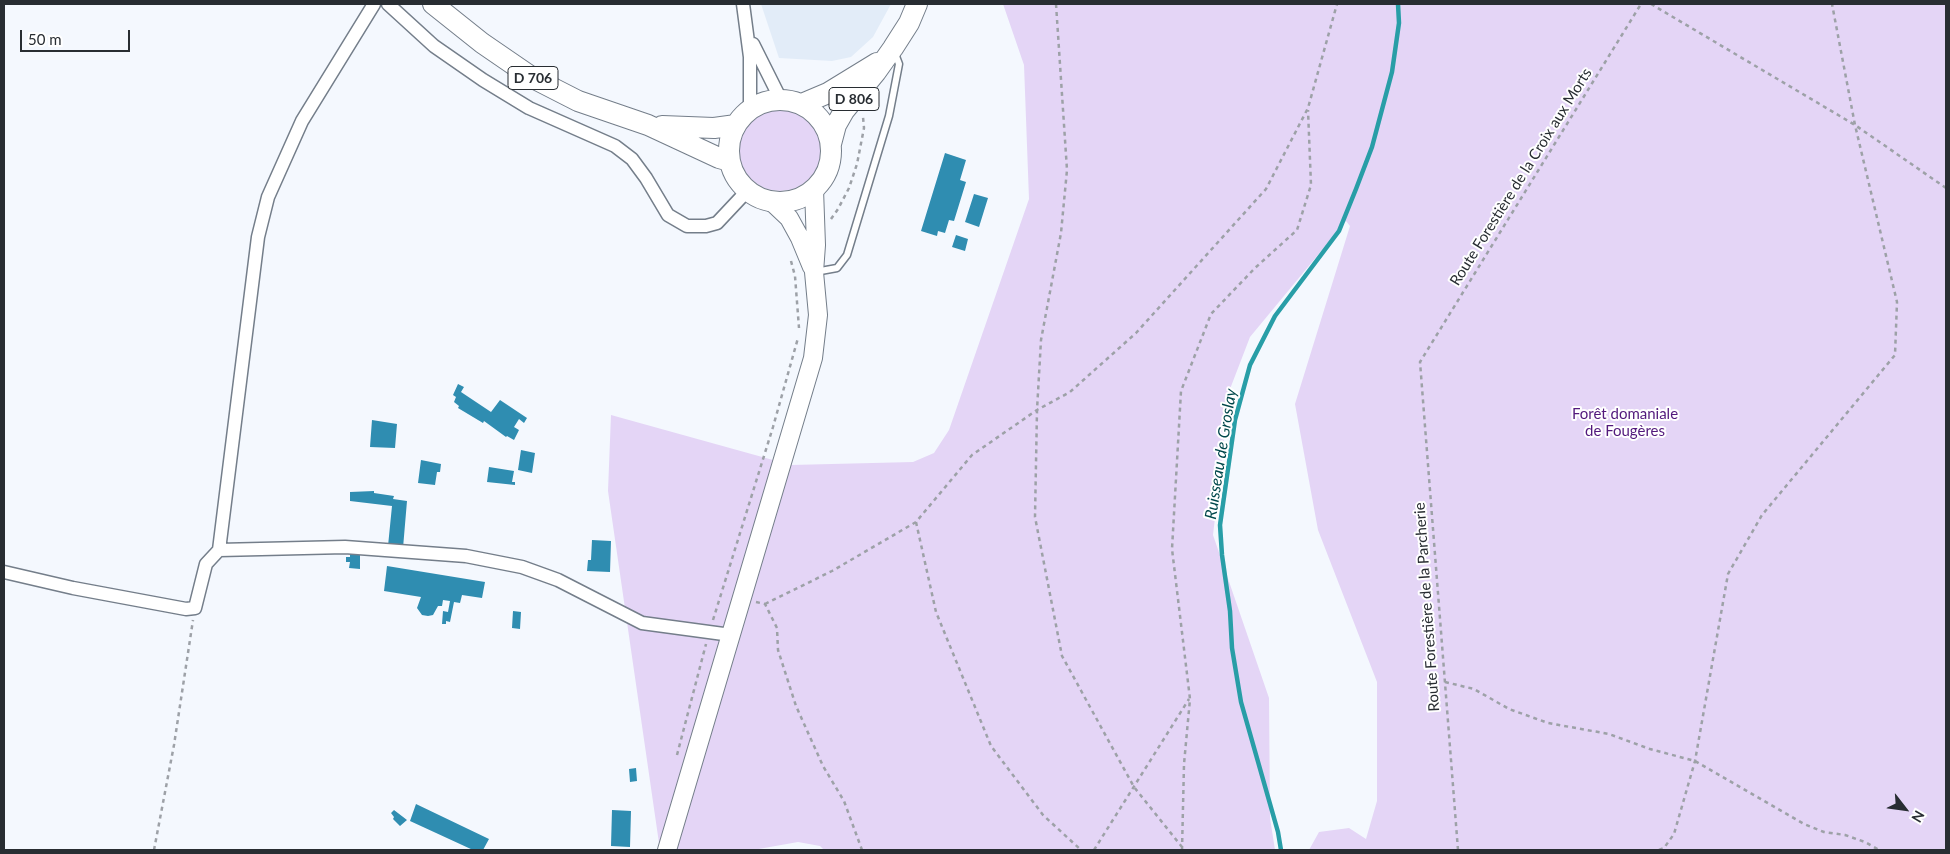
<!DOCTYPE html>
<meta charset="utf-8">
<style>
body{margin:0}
#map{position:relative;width:1950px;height:854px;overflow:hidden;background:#f4f8fe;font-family:Lato,sans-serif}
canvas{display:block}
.frame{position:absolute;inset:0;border:5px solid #282d32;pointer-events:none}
.north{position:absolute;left:1880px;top:784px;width:50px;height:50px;-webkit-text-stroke:4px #fff;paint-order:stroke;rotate:120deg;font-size:14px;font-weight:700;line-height:20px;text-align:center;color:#282d32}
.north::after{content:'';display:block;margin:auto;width:18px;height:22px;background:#282d32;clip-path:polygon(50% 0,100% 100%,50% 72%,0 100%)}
.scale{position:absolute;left:20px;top:30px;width:110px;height:22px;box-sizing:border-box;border:2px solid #282d32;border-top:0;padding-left:6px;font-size:15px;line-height:18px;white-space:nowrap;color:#282d32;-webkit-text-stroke:4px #fff;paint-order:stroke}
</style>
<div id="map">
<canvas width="1950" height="854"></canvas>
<div class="frame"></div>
<div class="north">N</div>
<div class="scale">50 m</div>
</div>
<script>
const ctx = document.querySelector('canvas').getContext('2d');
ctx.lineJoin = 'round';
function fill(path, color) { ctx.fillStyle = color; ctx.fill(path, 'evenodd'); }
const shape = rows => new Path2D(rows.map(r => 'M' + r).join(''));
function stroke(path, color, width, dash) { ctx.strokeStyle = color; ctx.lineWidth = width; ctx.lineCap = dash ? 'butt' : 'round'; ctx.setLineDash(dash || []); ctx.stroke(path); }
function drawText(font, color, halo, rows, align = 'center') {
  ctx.font = font + ' Lato,sans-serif'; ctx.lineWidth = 4; ctx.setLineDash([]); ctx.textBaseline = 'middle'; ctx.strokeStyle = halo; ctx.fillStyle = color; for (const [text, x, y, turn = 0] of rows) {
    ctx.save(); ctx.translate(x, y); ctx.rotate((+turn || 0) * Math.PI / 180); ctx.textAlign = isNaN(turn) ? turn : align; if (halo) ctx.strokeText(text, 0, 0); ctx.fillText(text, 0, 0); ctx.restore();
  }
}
fill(shape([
 [761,4,891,4,873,37,851,57,832,61,779,58]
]), '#e2ecf8');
fill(shape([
 [1003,4,1946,4,1946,850,1309,850,1319,832,1349,828,1366,839,1377,801,1377,682,1318,530,1295,404,1350,226,1346,221,1250,337,1230,389,1213,535,1269,698,1270,818,1275,850,824,850,820,846,798,842,753,850,660,850,608,491,611,415,791,465,913,462,934,453,949,430,1029,199,1024,65],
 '739 150a41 41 0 1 1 82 0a41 41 0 1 1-82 0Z'
]), '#e4d5f6');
stroke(shape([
 [1281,850,1278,832,1241,702,1232,648,1230,611,1222,555,1220,525,1235,420,1250,365,1275,316,1339,231,1356,189,1372,147,1392,72,1399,23,1398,4]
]), '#289ea7', 4.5);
fill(shape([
 [945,153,966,160,960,180,966,182,954,221,949,220,945,233,938,231,937,236,921,231],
 [974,194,988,198,979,227,965,222],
 [956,235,968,239,965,251,952,247],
 [458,384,464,387,461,392,491,412,500,400,527,418,524,423,519,419,514,427,519,430,514,440,507,436,506,437,484,421,483,423,458,408,459,406,454,402,456,397,453,395],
 [372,420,397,424,395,448,370,447],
 [521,450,535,453,532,473,518,470],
 [421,460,441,464,440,472,437,472,435,485,418,483],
 [489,467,514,471,512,482,515,482,515,485,487,482],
 [374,491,374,493,394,496,393,499,407,501,403,548,388,546,392,506,350,501,350,492],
 [592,540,611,541,610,572,587,571,588,560,591,560],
 [350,554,360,555,360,569,349,568,350,562,346,562,346,557,350,557],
 [387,566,485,582,482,598,462,595,460,603,454,602,450,622,446,621,446,624,442,624,443,611,448,612,450,601,443,600,442,606,438,606,433,615,428,616,422,615,417,608,421,597,384,591],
 [513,611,521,612,520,629,512,628],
 [636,768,637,781,630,782,629,769],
 [416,804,489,839,483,850,473,850,410,821],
 [394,810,407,820,400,826,393,819,394,817,391,813],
 [612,810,631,811,630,847,611,846]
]), '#2f8db1');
const service = shape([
 [815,272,837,268,847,255,889,116,899,64,894,51]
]);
const minor = shape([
 [388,4,434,46,483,80,529,108,615,146,632,159,646,178,668,215,687,226,706,226,717,223,748,190],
 [743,4,750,57,750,109],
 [753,44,781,100],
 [219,550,258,237,268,197,302,121,374,4],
 [4,572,73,588,186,609,195,608,206,564,219,550,345,547,466,556,522,567,558,580,642,623,731,635]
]);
const secondary = shape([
 [771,201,789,218,800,238,812,267],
 [667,850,813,358,818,315,814,272,816,245,814,189]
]);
const primary = shape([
 [433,4,482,43,533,78,578,101,648,125,719,158,730,161],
 '729 151a51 51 0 1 1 102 0a51 51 0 1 1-102 0Z',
 [802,104,828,93,877,63],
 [662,126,714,128,736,125],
 [831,144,836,125,844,111,876,72,893,48,909,23,917,4]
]);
stroke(service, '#747e8a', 9);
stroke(minor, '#747e8a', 15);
stroke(secondary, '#747e8a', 20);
stroke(primary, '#747e8a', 22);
stroke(shape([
 [1056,4,1067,170,1061,233,1041,340,1037,410,1035,517,1062,656,1134,787,1182,847],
 [1651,4,1855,125,1946,188],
 [831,219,838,209,849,188,857,164,864,128,863,117],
 [791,261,795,276,799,328],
 [916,522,936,612,991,746,1043,815,1081,850],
 [756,602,765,604,777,628,778,650,796,706,823,766,844,801,862,850],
 [765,604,832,571,916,522,972,455,1037,410,1070,392,1136,333,1266,189,1308,108,1337,4],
 [713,620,773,427,798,338],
 [1445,682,1474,689,1509,709,1548,723,1609,734,1650,749,1695,761,1804,824,1824,832,1845,835,1865,842,1879,850],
 [677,755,706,644],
 [154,850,174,745,193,620],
 [1094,850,1189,699],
 [1182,850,1184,764,1190,699,1172,549,1181,391,1211,314,1255,268,1297,230,1311,185,1308,110],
 [1458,850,1420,362,1641,4],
 [1659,850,1664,848,1674,834,1695,761,1728,574,1762,515,1895,355,1897,302,1855,125,1832,4]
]), '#9da1a7', 2.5, [4, 4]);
stroke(service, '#fff', 6);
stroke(minor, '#fff', 12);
stroke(secondary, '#fff', 18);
stroke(primary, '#fff', 20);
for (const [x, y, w] of [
 [533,78,50],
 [854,99,50]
]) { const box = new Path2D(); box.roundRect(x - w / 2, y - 11.5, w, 23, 4); ctx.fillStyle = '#fff'; ctx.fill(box); stroke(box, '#282d32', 1); }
drawText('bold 14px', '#282d32', null, [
 ["D 706",533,78],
 ["D 806",854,99]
]);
drawText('15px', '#282d32', '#fff', [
 ["Route Forestière de la Croix aux Morts",1521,177,-58],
 ["Route Forestière de la Parcherie",1427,607,-94]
]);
drawText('15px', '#52197c', '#fff', [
 ["Forêt domaniale",1625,414],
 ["de Fougères",1625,431]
]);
drawText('italic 16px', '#00474b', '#fff', [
 ["Ruisseau de Groslay",1221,454,-81]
]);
</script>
